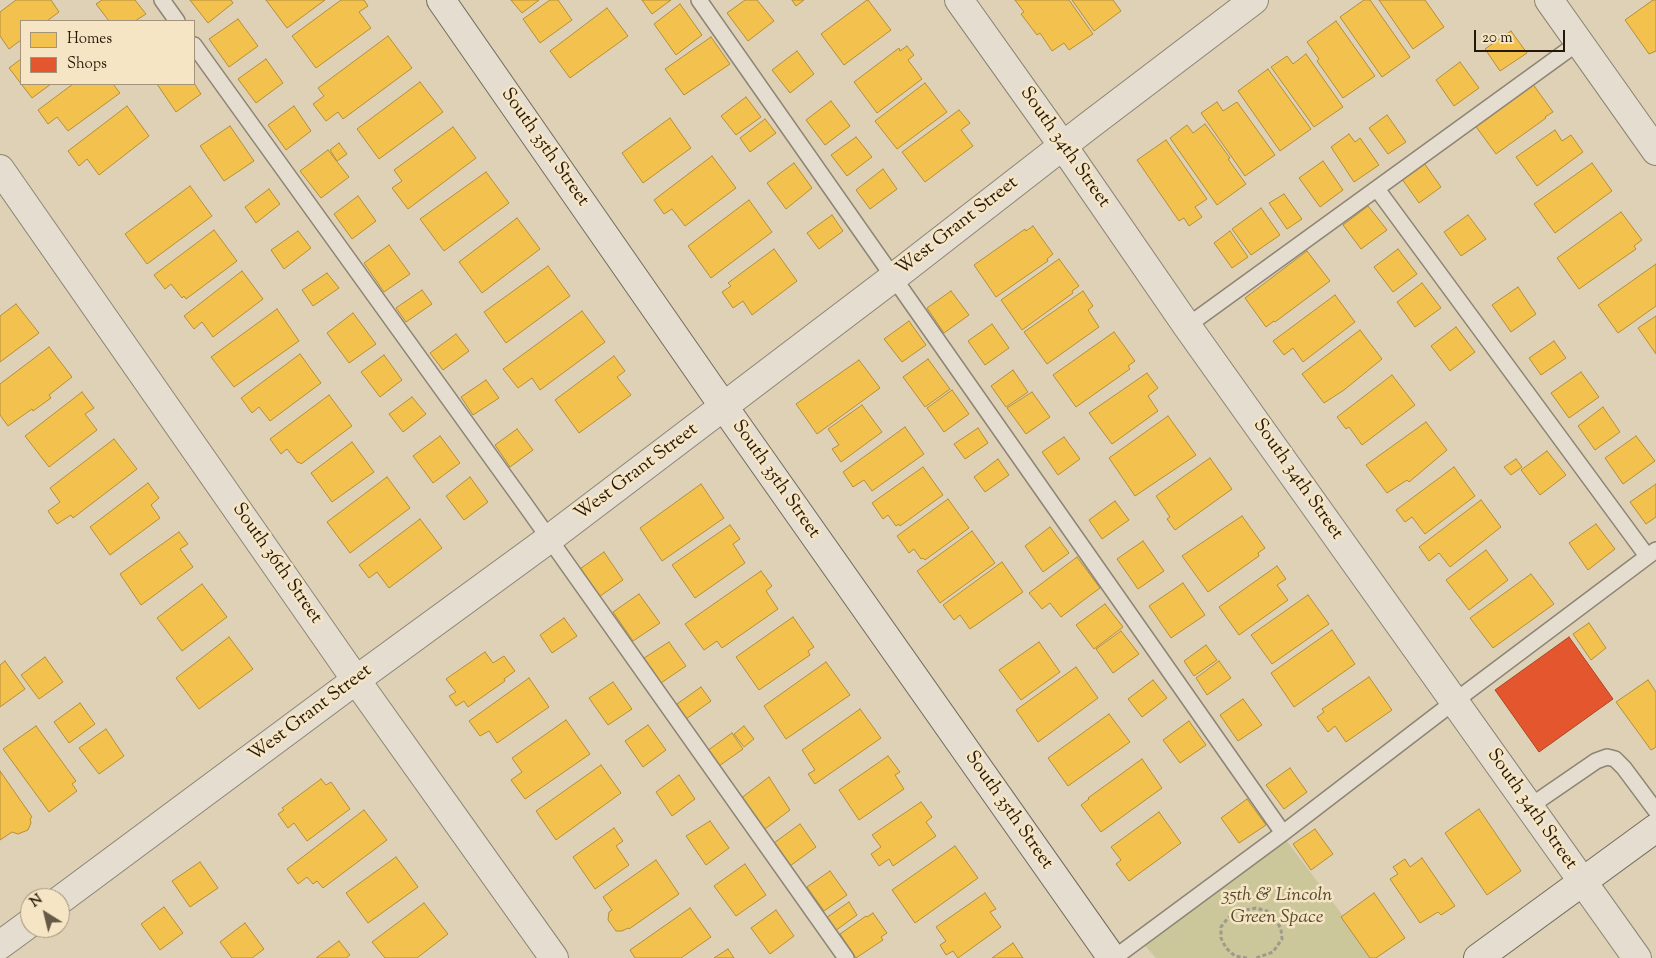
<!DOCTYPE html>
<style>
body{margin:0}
#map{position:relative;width:1656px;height:958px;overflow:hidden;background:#ded1b6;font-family:"Sorts Mill Goudy",serif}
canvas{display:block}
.legend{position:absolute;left:20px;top:20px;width:175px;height:65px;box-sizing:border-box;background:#f5e5c4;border:1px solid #a29379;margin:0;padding:6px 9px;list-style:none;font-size:15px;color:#251808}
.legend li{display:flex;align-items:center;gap:10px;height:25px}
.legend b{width:25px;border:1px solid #a29379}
.north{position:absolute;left:20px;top:888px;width:50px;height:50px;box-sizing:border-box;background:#f5e5c4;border:1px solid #a29379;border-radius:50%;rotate:324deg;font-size:14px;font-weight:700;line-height:20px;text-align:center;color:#251808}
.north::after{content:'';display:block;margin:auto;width:18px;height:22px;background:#665945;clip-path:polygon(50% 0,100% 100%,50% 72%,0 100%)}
.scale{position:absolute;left:1474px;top:30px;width:91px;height:22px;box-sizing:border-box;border:2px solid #251808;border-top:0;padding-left:6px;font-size:15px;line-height:18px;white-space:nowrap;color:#251808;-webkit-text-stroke:4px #f5e5c4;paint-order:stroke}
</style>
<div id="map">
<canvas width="1656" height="958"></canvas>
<ul class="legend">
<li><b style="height:14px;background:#f2c14e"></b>Homes</li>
<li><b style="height:14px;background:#e4572e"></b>Shops</li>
</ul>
<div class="north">N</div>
<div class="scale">20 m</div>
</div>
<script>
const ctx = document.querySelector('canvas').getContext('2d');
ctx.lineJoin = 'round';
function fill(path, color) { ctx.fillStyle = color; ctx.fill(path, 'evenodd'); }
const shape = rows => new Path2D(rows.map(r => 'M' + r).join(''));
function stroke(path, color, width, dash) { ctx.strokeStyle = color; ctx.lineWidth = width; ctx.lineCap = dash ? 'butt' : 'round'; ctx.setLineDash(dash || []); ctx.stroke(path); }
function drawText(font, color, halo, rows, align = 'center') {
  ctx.font = font + ' "Sorts Mill Goudy",serif'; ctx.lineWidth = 5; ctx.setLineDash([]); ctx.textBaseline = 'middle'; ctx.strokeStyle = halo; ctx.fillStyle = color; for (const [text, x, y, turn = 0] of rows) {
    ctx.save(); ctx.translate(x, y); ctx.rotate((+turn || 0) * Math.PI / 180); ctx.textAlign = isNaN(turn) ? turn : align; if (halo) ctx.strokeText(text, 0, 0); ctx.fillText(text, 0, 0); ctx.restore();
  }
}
fill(shape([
 [1286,840,1375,958,1156,958,1145,946]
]), '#cbc79b');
const homes = shape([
 [16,0,51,0,59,12,47,21,21,21,21,40,9,49,0,36,0,12,16,0],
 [102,0,135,0,146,14,135,21,109,21,96,4,102,0],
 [190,0,231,0,233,3,208,23,190,0],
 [266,0,325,0,287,28,266,0],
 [341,0,364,0,368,6,359,12,371,28,316,68,292,36,341,0],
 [511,0,539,0,522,13,511,0],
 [550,0,558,0,572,20,540,43,523,19,550,0],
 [642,0,671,0,652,14,642,0],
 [745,0,757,0,774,21,748,41,727,13,745,0],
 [792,0,804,0,796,6,792,0],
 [867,0,868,0,891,30,844,65,821,34,867,0],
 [1015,0,1069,0,1093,34,1069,50,1064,43,1052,51,1040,33,1037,35,1021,14,1024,12,1015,0],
 [1072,0,1113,0,1121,11,1094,31,1072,0],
 [1364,0,1370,0,1410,57,1382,77,1340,17,1364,0],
 [1379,0,1425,0,1444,27,1413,49,1379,0],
 [1653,0,1656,0,1656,51,1649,54,1625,20,1653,0],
 [680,4,702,35,676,55,654,24,680,4],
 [607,8,628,36,570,78,550,51,607,8],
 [238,19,258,46,229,67,209,39,238,19],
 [1336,21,1375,76,1343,98,1317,61,1319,59,1307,42,1336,21],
 [1511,31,1527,53,1500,71,1485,49,1511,31],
 [388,36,412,68,343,119,338,112,326,121,313,104,324,96,318,88,388,36],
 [711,37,730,64,684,95,665,69,711,37],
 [907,46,914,55,908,60,922,79,877,113,854,82,899,48,900,51,907,46],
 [797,51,814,74,790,93,772,70,797,51],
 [1306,54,1343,107,1314,127,1271,67,1287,56,1293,64,1306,54],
 [21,59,21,84,51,84,32,98,9,68,21,59],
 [266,59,283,83,256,103,238,79,266,59],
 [1460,62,1479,88,1454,106,1436,80,1460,62],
 [1268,69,1311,129,1280,151,1238,91,1268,69],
 [420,82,443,112,379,159,357,129,420,82],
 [194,83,201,94,176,112,157,84,194,83],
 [925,83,947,112,897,149,875,121,925,83],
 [1532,83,1553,112,1545,117,1546,118,1496,154,1474,124,1532,83],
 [73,84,113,84,120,93,68,131,57,117,48,124,38,110,73,84],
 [746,97,761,117,736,135,721,116,746,97],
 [831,101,850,126,825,145,806,120,831,101],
 [1217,102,1223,111,1237,102,1275,155,1245,176,1201,113,1217,102],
 [127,106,149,136,99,175,87,159,79,166,68,151,127,106],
 [294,106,311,131,286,150,268,125,294,106],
 [959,110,970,123,961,130,973,146,925,182,902,152,959,110],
 [1387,115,1406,142,1388,154,1369,128,1387,115],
 [670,118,691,148,643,183,622,153,670,118],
 [765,119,776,133,750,152,740,138,765,119],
 [1205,124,1230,158,1228,159,1246,184,1217,205,1170,138,1187,125,1193,133,1205,124],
 [230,126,254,161,224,181,200,146,230,126],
 [453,127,476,158,408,209,392,188,402,181,394,170,453,127],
 [1555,130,1562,141,1571,135,1583,152,1537,186,1516,157,1555,130],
 [1349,134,1355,142,1360,138,1379,165,1354,182,1331,147,1349,134],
 [856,137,872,157,847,176,831,155,856,137],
 [1166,140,1207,199,1195,207,1202,217,1189,226,1184,218,1179,221,1137,160,1166,140],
 [339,143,347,154,337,161,330,150,339,143],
 [328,150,349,177,321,198,300,171,328,150],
 [712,156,736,188,685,226,672,209,664,214,654,200,712,156],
 [1323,161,1343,190,1320,207,1299,178,1323,161],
 [794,163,812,188,786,209,767,183,794,163],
 [1424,163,1441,187,1419,203,1402,179,1424,163],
 [1592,163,1612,191,1555,233,1534,204,1592,163],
 [883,169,897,189,870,209,856,190,883,169],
 [486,172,509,203,444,251,420,219,486,172],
 [190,186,212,216,147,264,125,234,190,186],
 [269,189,280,204,256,223,245,207,269,189],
 [1284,194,1302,219,1287,229,1269,203,1284,194],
 [358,196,376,221,352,239,334,214,358,196],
 [749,200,772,232,711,278,688,246,749,200],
 [1368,206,1387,230,1361,249,1343,225,1368,206],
 [1261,208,1280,235,1251,255,1232,229,1261,208],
 [1621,212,1642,240,1634,246,1636,249,1579,289,1557,258,1621,212],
 [832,215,843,231,819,249,807,233,832,215],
 [1468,215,1486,239,1461,256,1444,232,1468,215],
 [517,218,540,249,482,293,459,262,517,218],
 [1033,226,1053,254,1047,259,1048,261,996,297,974,265,1025,229,1026,231,1033,226],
 [214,230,237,261,186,299,184,296,182,298,171,284,165,289,154,275,214,230],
 [298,231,311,248,284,269,271,250,298,231],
 [1230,231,1248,257,1232,268,1214,243,1230,231],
 [389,245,410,274,384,292,364,263,389,245],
 [774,249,797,281,752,315,743,301,733,308,722,292,731,286,728,283,774,249],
 [1398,249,1417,274,1393,292,1374,267,1398,249],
 [1307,251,1330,281,1275,322,1274,321,1266,327,1245,298,1307,251],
 [1059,259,1079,286,1072,291,1073,293,1022,330,1001,300,1059,259],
 [1656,264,1656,306,1618,333,1598,305,1656,264],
 [548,266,570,296,506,343,484,312,548,266],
 [242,271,263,299,213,337,202,322,194,329,184,316,242,271],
 [327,273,339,288,313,306,302,290,327,273],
 [1422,283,1441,308,1415,327,1397,302,1422,283],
 [1518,287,1536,314,1511,332,1492,305,1518,287],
 [422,290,432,304,406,322,396,308,422,290],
 [951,291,969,315,944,333,927,308,951,291],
 [1083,291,1093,306,1088,310,1099,327,1047,364,1024,332,1083,291],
 [1335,295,1355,322,1303,362,1293,348,1284,355,1273,341,1335,295],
 [16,304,39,333,0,362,0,316,16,304],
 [277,309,299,341,234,387,211,357,277,309],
 [582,311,605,342,540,390,532,378,518,388,503,369,582,311],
 [353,313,376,344,349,363,327,333,353,313],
 [1656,316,1656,354,1638,328,1656,316],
 [909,321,926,345,902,362,884,339,909,321],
 [992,324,1009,348,985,365,968,341,992,324],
 [1456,327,1475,352,1450,371,1431,346,1456,327],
 [1360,330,1382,359,1344,390,1324,403,1302,374,1360,330],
 [1114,332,1135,361,1128,366,1130,369,1076,407,1053,375,1114,332],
 [456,334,469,351,443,370,430,353,456,334],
 [1554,341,1566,358,1541,375,1529,358,1554,341],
 [49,347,72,377,49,395,51,398,33,411,32,409,8,426,0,415,0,384,49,347],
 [300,354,321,383,270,421,259,407,252,413,241,398,300,354],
 [384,355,402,380,380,397,361,372,384,355],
 [614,356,625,371,617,377,631,395,579,433,555,400,614,356],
 [928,359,950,389,925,407,903,377,928,359],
 [859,360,880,388,817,434,796,404,859,360],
 [1013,370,1028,392,1006,407,991,386,1013,370],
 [1581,372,1599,397,1569,418,1551,393,1581,372],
 [1147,373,1158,388,1148,396,1158,411,1112,444,1089,413,1147,373],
 [1392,375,1415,405,1362,445,1349,427,1346,429,1337,417,1392,375],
 [486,380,499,398,473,415,461,397,486,380],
 [952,390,969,414,944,432,927,408,952,390],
 [82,392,94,408,85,414,97,430,49,467,25,436,82,392],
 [1032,392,1050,417,1026,434,1007,408,1032,392],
 [329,395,352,426,301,464,299,462,298,463,287,449,281,454,270,439,329,395],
 [412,397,426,414,403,432,389,414,412,397],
 [862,405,882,432,841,462,832,449,839,445,828,429,862,405],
 [1603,407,1620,432,1595,450,1578,426,1603,407],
 [1168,416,1196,455,1135,496,1109,458,1168,416],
 [1426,422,1447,450,1409,482,1407,480,1387,493,1366,465,1426,422],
 [905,427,924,454,872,491,864,480,853,487,843,472,905,427],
 [978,428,988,443,965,459,954,444,978,428],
 [517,429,533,450,510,467,495,445,517,429],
 [440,436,460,463,433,483,413,456,440,436],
 [1636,436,1655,461,1623,484,1605,458,1636,436],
 [1064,437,1080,459,1058,475,1042,452,1064,437],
 [114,439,137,469,73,518,71,515,57,524,48,511,60,502,50,488,114,439],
 [352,442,374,472,332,502,311,473,352,442],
 [1547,451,1566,475,1540,495,1521,470,1547,451],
 [1210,458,1232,489,1175,530,1167,519,1170,517,1156,496,1210,458],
 [998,459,1009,475,985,492,974,477,998,459],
 [1516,459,1522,467,1511,475,1504,467,1516,459],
 [923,467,943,495,900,526,899,524,896,526,888,515,883,519,872,503,923,467],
 [1454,467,1475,496,1425,534,1412,517,1405,522,1396,510,1454,467],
 [387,477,410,508,350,553,327,522,387,477],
 [470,477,488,502,464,520,446,496,470,477],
 [148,483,159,498,151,505,160,518,110,555,90,527,148,483],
 [701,484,724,518,662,561,640,528,701,484],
 [1656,484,1656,517,1646,524,1630,502,1656,484],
 [948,499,969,528,925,560,923,558,921,559,914,549,909,553,897,536,948,499],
 [1481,500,1501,527,1450,567,1439,553,1429,561,1419,547,1481,500],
 [1115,501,1129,520,1102,539,1089,520,1115,501],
 [1242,516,1265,548,1258,553,1259,556,1208,592,1182,556,1242,516],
 [420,519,442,548,389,588,377,572,369,578,359,565,420,519],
 [1596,524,1615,549,1588,570,1569,543,1596,524],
 [730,525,740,539,733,544,745,563,695,598,672,565,730,525],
 [1050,527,1069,553,1043,572,1025,546,1050,527],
 [972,531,995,563,940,603,917,571,972,531],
 [179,532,188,544,180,549,193,567,141,605,120,574,179,532],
 [1143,541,1164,571,1138,589,1117,559,1143,541],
 [1486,550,1508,580,1469,610,1446,580,1486,550],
 [604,552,623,580,596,599,577,571,604,552],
 [1077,557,1100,588,1061,617,1050,603,1042,609,1029,593,1077,557],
 [1002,562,1023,592,970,629,960,615,954,620,943,605,1002,562],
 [1277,566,1286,579,1277,585,1288,600,1239,635,1219,607,1277,566],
 [761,571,772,586,766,591,778,609,722,648,717,641,704,650,685,624,761,571],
 [1531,574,1554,604,1493,648,1470,618,1531,574],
 [1183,583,1205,615,1171,638,1149,606,1183,583],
 [202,584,227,617,182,651,157,618,202,584],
 [639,594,660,623,633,641,613,612,639,594],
 [1308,595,1329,624,1272,664,1251,635,1308,595],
 [1105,604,1123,627,1094,649,1076,625,1105,604],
 [793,617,814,647,808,651,810,655,759,690,736,657,793,617],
 [564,618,577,636,552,653,540,635,564,618],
 [1589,623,1606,648,1591,660,1573,634,1589,623],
 [1332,630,1355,664,1294,707,1271,673,1332,630],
 [1121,631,1139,654,1113,673,1096,649,1121,631],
 [229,637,253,669,199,709,176,678,229,637],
 [669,642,686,666,661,683,644,658,669,642],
 [1039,642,1060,672,1021,700,999,670,1039,642],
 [1206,645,1217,660,1194,676,1184,661,1206,645],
 [485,652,493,663,504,656,515,671,504,679,505,681,468,707,464,701,456,706,449,696,456,692,446,679,485,652],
 [45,657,63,682,39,699,21,675,45,657],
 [5,661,25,689,0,707,0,665,5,661],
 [1219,661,1231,678,1207,695,1196,678,1219,661],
 [826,662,850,695,786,739,764,706,826,662],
 [1076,667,1098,698,1038,742,1016,710,1076,667],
 [1369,677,1392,710,1346,742,1335,726,1328,732,1317,717,1324,712,1322,709,1369,677],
 [529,678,549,707,497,743,489,731,480,736,469,721,529,678],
 [1153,680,1167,698,1142,717,1128,699,1153,680],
 [1648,680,1656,692,1656,747,1651,750,1616,702,1648,680],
 [613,682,632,709,608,725,589,698,613,682],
 [701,687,711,701,686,719,677,704,701,687],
 [1243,699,1262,725,1238,741,1220,715,1243,699],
 [80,703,95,724,69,743,54,722,80,703],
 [860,709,881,738,815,784,808,774,815,770,802,750,860,709],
 [1109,714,1130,742,1068,786,1048,758,1109,714],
 [566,720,590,754,525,799,511,780,522,772,512,758,566,720],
 [1189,721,1206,745,1180,763,1163,740,1189,721],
 [648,725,666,750,643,767,625,741,648,725],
 [36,726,76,781,72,784,77,791,49,812,3,749,36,726],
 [744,726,754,739,744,747,734,734,744,726],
 [106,729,124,756,99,774,79,748,106,729],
 [732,733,743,749,719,766,707,751,732,733],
 [888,756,900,772,895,775,904,789,859,820,839,790,888,756],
 [1142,759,1162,788,1101,832,1081,805,1089,799,1088,798,1142,759],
 [601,765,621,793,556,840,536,811,601,765],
 [1290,768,1307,792,1284,809,1266,785,1290,768],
 [0,771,32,817,30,819,31,823,28,830,18,834,12,832,0,840,0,771],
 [679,775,695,799,672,816,656,792,679,775],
 [769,777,790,810,765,829,740,799,769,777],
 [321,779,326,785,331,782,350,809,307,841,294,823,288,828,278,814,284,810,282,808,321,779],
 [1247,799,1266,825,1239,843,1221,818,1247,799],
 [921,802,932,817,926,822,936,836,893,866,889,859,879,866,871,854,881,847,872,835,921,802],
 [1479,809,1521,871,1487,895,1445,833,1479,809],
 [364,810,387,840,323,888,317,881,313,884,307,877,298,884,287,869,364,810],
 [1159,812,1181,843,1129,881,1116,864,1121,860,1111,847,1159,812],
 [710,821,729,848,706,865,686,836,710,821],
 [800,824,816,847,790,866,774,843,800,824],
 [614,828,623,841,616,846,629,865,595,889,573,857,614,828],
 [1315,829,1333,854,1311,870,1293,844,1315,829],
 [955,846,978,878,915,923,892,890,955,846],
 [396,857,418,887,368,923,346,893,396,857],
 [1422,858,1455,906,1441,915,1438,912,1420,923,1390,879,1398,874,1393,867,1405,859,1410,867,1422,858],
 [656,860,679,894,629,929,628,928,622,931,616,931,608,920,609,912,612,910,603,897,656,860],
 [200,862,218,888,190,907,172,881,200,862],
 [745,864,766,895,736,916,714,886,745,864],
 [830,871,847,895,824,911,807,887,830,871],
 [985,893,996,909,990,912,1001,927,958,958,953,951,946,955,940,945,946,941,936,927,985,893],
 [1374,893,1405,938,1376,958,1370,958,1341,917,1374,893],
 [849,902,857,915,835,931,826,918,849,902],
 [424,903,448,934,417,958,385,958,372,942,424,903],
 [164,907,183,933,160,950,141,924,164,907],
 [690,908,711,937,681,958,635,958,630,950,690,908],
 [776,910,794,936,770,954,751,928,776,910],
 [873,913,887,933,881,937,883,940,856,958,840,934,866,916,867,917,873,913],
 [245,923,264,949,252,958,232,958,220,942,245,923],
 [339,941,350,955,346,958,316,958,339,941],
 [1013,943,1023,958,992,958,1013,943],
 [728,949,734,958,714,958,728,949]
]);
fill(homes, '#f2c14e');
stroke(homes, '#b48e39', 1);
const shops = shape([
 [1569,637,1613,699,1539,752,1495,690,1569,637]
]);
fill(shops, '#e4572e');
stroke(shops, '#ab4423', 1);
const service = shape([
 [162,0,177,21],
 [699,0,1283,833],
 [194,45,524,503,846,958],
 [1377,189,1647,556],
 [1187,326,1579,42],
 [1529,807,1596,761,1607,757,1615,759,1624,768,1656,811],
 [1114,958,1283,833,1455,701,1656,550]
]);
const minor = shape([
 [959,0,1063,146,1187,326,1637,958],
 [1549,0,1656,151],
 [0,169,356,680,554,958],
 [60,900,356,680,549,539,894,277,1087,127,1254,0],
 [0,945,30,923]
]);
const secondary = shape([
 [441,0,724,407,1112,958],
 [1478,958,1656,828]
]);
stroke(service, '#8d8473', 18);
stroke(minor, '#8d8473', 30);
stroke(secondary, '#736b5b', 30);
stroke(shape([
 [1247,958,1235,956,1226,948,1221,938,1221,927,1227,919,1235,912,1256,908,1267,911,1275,918,1281,929,1282,939,1273,952,1256,958]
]), '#a0998d', 3, [4, 2.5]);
stroke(service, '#e4ddd0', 15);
stroke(minor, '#e4ddd0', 28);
stroke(secondary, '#e4ddd0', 28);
drawText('19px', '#251808', '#f5e5c4', [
 ["South 35th Street",544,148,55],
 ["South 34th Street",1064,148,55],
 ["West Grant Street",958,227,-38],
 ["West Grant Street",637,473,-37],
 ["South 35th Street",775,480,55],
 ["South 34th Street",1297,480,55],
 ["South 36th Street",276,564,55],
 ["West Grant Street",311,714,-37],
 ["South 34th Street",1531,810,55],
 ["South 35th Street",1008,811,55]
]);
drawText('italic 19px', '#524a2e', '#f5e5c4', [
 ["35th & Lincoln",1277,897],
 ["Green Space",1277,919]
]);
</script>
